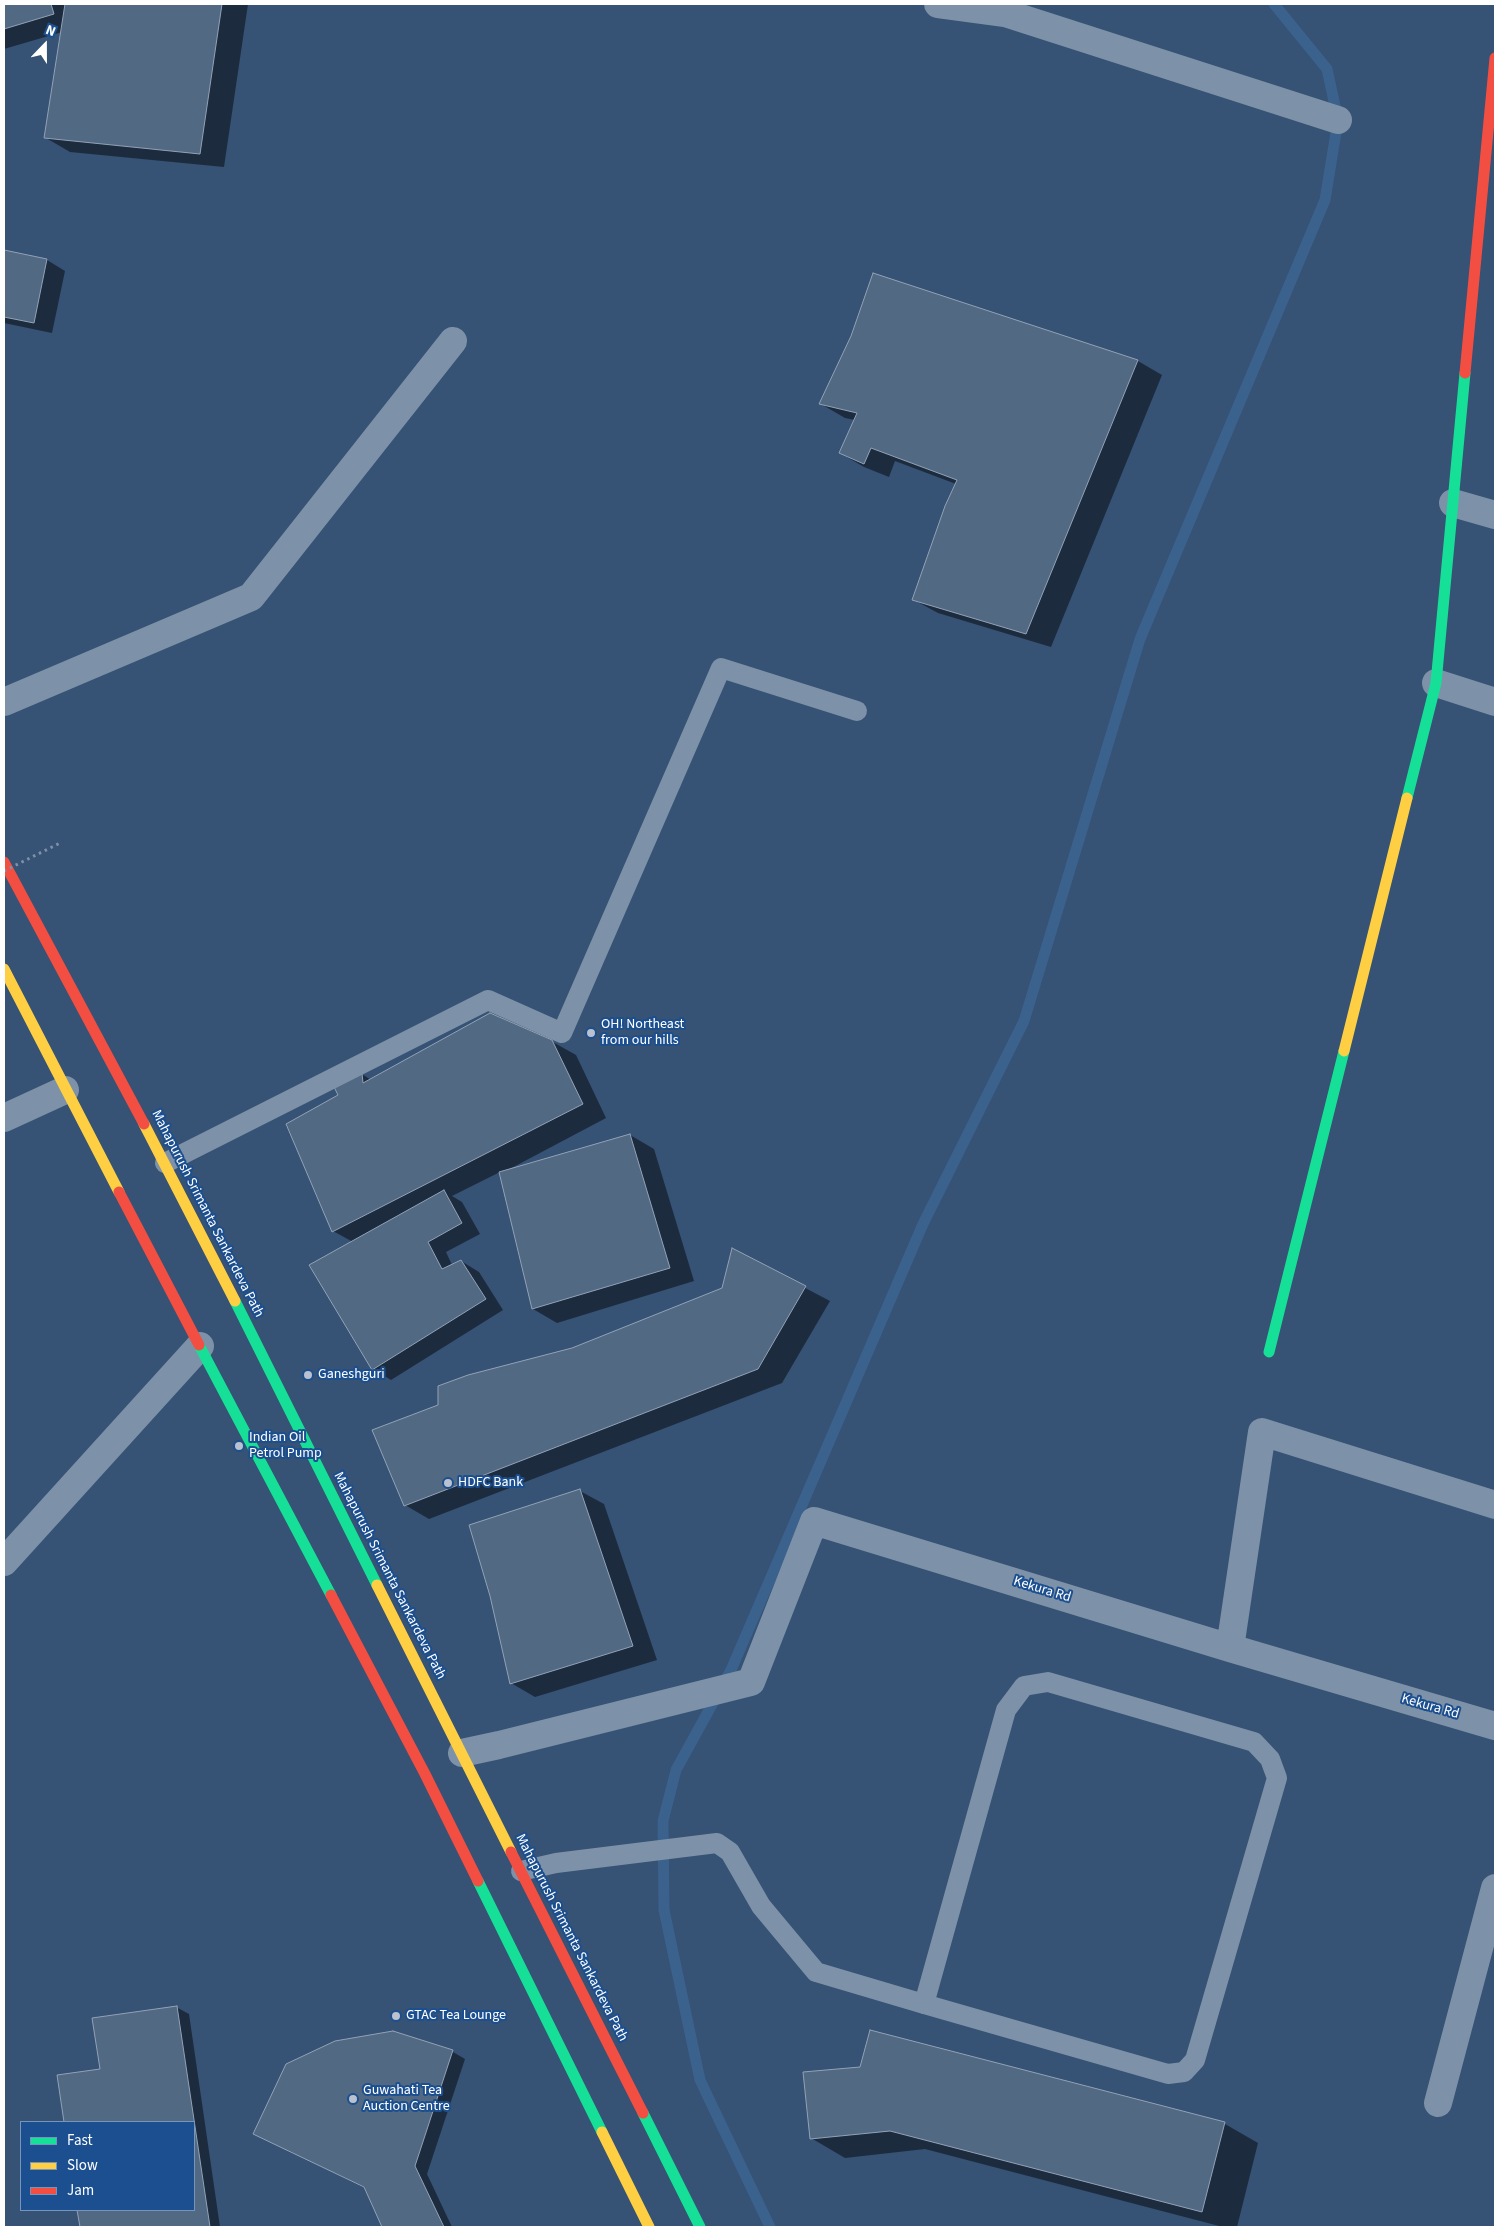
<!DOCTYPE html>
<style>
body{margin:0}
#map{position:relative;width:1499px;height:2231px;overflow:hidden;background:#365274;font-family:"Source Sans 3",sans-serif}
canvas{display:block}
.frame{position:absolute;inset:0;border:5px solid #fff;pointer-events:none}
.legend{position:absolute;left:20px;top:2121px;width:175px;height:90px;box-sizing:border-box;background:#1b4f8f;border:1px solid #7695bc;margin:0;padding:6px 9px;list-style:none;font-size:15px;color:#fff}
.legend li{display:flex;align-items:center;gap:10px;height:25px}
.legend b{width:25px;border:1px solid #7695bc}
.north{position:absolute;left:20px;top:20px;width:50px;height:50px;-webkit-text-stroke:4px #1b4f8f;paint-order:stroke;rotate:22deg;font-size:14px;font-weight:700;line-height:20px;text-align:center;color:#fff}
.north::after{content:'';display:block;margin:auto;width:18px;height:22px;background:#fff;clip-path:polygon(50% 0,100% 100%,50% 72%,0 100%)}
</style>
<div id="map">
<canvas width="1499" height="2231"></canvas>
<div class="frame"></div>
<ul class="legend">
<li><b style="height:6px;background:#16e098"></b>Fast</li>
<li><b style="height:6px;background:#ffcf43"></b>Slow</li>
<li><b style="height:6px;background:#f24e42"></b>Jam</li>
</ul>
<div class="north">N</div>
</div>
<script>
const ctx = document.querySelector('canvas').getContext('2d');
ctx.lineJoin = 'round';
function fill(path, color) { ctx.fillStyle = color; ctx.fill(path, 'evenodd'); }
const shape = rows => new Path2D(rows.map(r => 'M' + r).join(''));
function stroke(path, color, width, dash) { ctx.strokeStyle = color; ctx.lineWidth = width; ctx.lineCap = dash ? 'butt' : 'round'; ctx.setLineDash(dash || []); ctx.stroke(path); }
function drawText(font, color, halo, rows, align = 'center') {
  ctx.font = font + ' "Source Sans 3",sans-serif'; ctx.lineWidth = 4; ctx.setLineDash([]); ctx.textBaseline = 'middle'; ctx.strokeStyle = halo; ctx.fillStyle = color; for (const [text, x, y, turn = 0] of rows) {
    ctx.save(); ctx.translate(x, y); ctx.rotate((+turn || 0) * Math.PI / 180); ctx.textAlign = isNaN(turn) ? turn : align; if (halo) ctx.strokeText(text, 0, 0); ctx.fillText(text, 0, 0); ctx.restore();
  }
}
fill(shape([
 [4,4,248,4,224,167,70,152,46,138,62,32,4,49],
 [4,251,47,260,65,271,52,333,4,323],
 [874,274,1138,361,1162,375,1051,647,938,613,914,600,956,484,895,461,889,477,864,467,840,453,855,420,845,418,821,404,852,337],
 [551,1041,576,1055,606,1118,504,1172,630,1135,654,1149,694,1281,557,1323,533,1309,500,1172,452,1196,462,1202,480,1234,446,1252,452,1265,461,1261,479,1272,503,1310,391,1380,373,1369,353,1242,333,1231,339,1095,362,1074,371,1080],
 [733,1250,830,1301,782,1383,429,1519,405,1505,439,1405,573,1349,723,1289],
 [580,1491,604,1504,657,1660,535,1697,511,1683],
 [176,2007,189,2014,220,2227,81,2227,78,2210,194,2210,194,2122,65,2122,58,2076,101,2070],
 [393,2032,453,2052,465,2059,427,2174,452,2227,384,2227,365,2188,255,2134],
 [871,2032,1225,2124,1258,2143,1237,2227,1223,2227,925,2149,845,2158,811,2138,861,2068]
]), '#0007');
stroke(shape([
 [770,2227,700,2080,664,1910,663,1821,676,1770,731,1670,923,1224,1024,1021,1140,639,1325,200,1338,120,1327,69,1274,4]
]), '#3b618d', 11);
const building = shape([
 [4,4,51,4,54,14,4,29,4,4],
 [65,4,222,4,200,154,44,138,65,4],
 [4,250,47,259,34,323,4,317,4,250],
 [873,273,1138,360,1026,634,912,600,945,506,957,480,871,448,864,464,839,453,857,413,819,404,851,336,873,273],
 [490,1013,552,1040,583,1104,332,1232,286,1124,338,1095,334,1087,362,1073,363,1083,490,1013],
 [630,1134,670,1268,532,1309,499,1172,630,1134],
 [444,1190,462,1223,428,1242,442,1269,461,1260,486,1299,372,1370,309,1265,444,1190],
 [732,1248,806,1286,758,1369,404,1506,372,1430,438,1405,438,1386,468,1375,572,1348,722,1288,732,1248],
 [580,1489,633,1646,510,1684,490,1596,469,1525,580,1489],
 [177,2006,210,2227,80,2227,77,2210,194,2210,194,2122,64,2122,57,2075,100,2069,92,2018,177,2006],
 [870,2030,1225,2122,1202,2212,890,2131,810,2139,803,2072,860,2067,870,2030],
 [393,2031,453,2050,415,2166,444,2227,382,2227,364,2187,253,2134,286,2064,335,2041,393,2031]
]);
fill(building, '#526984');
stroke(building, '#92a2b6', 1);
stroke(shape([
 [165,1163,488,1000,562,1033,721,668,857,711],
 [521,1871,556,1863,717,1843,730,1852,761,1906,816,1972,924,2004,1168,2074,1184,2072,1195,2060,1277,1778,1270,1759,1254,1742,1048,1682,1024,1686,1006,1710,924,2004]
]), '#7d92a8', 20);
stroke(shape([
 [938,4,1005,13,1338,120],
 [1453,503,1495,515],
 [1436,683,1495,702],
 [4,702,251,597,453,341],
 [4,1118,65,1090],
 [4,1562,200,1346],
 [1230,1648,1262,1432,1495,1505],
 [462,1753,499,1745,751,1682,814,1521,1230,1648,1495,1726],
 [1438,2103,1495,1888]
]), '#7d92a8', 28);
stroke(shape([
 [1407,798,1436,683,1465,373],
 [235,1301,377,1585],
 [199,1345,331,1595],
 [1269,1352,1344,1051],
 [478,1881,602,2132],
 [643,2113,700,2227]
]), '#16e098', 11);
stroke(shape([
 [4,969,119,1192],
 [1344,1051,1407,798],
 [144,1124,235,1301],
 [377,1585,511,1852],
 [602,2132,649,2227]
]), '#ffcf43', 11);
stroke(shape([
 [1465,373,1495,58],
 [4,862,144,1124],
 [119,1192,199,1345],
 [331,1595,425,1774,478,1881],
 [511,1852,643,2113]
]), '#f24e42', 11);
stroke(shape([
 [4,871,60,843]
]), '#7d92a8', 3, [2.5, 4]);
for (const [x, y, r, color] of [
 [591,1033,5,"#b9c2ce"],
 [308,1375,5,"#b9c2ce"],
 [239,1446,5,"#b9c2ce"],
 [448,1483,5,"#b9c2ce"],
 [396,2016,5,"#b9c2ce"],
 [353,2099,5,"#b9c2ce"]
]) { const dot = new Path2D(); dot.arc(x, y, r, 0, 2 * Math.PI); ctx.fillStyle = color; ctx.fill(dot); stroke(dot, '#1b4f8f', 2); }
drawText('14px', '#fff', '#1b4f8f', [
 ["OH! Northeast",601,1025],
 ["from our hills",601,1041],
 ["Ganeshguri",318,1375],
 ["Indian Oil",249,1438],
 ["Petrol Pump",249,1454],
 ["HDFC Bank",458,1483],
 ["GTAC Tea Lounge",406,2016],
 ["Guwahati Tea",363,2091],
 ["Auction Centre",363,2107]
], 'left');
drawText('14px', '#fff', '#1b4f8f', [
 ["Mahapurush Srimanta Sankardeva Path",207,1214,63],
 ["Mahapurush Srimanta Sankardeva Path",389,1576,63],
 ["Kekura Rd",1042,1590,17],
 ["Kekura Rd",1430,1707,16],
 ["Mahapurush Srimanta Sankardeva Path",571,1938,63]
]);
</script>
